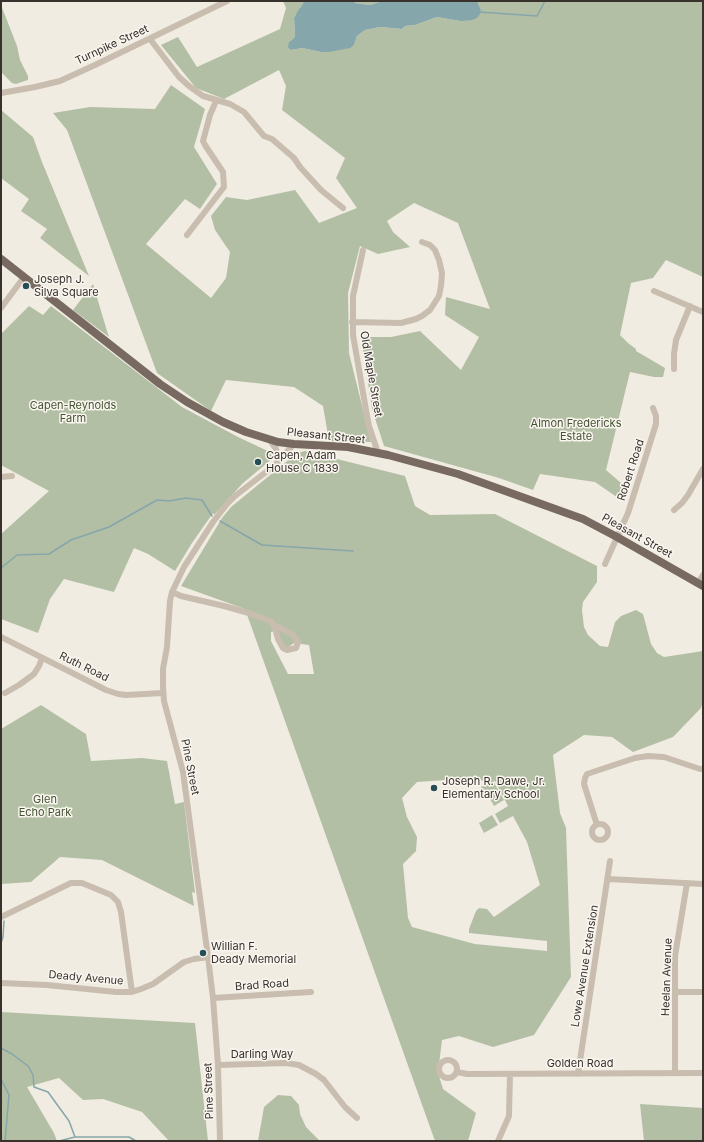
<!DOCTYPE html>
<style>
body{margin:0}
#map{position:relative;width:704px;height:1142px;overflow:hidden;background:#f1ece2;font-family:Inter,sans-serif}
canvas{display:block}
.frame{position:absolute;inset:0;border:2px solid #38312c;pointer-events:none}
</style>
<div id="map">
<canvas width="704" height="1142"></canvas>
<div class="frame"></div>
</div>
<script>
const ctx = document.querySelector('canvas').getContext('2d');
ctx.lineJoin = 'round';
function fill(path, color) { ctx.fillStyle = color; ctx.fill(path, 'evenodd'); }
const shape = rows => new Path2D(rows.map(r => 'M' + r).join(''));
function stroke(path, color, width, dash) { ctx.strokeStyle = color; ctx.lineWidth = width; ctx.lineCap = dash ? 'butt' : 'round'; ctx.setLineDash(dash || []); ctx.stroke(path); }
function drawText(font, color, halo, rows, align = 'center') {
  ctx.font = font + ' Inter,sans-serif'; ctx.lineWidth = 3; ctx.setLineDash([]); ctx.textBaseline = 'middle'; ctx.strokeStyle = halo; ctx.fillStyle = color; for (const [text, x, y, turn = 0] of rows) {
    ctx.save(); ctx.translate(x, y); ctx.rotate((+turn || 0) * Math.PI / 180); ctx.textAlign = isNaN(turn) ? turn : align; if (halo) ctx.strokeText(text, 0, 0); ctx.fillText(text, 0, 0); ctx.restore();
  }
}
fill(shape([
 [283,1,304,1,301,7,294,18,295,35,294,38,289,42,291,50,302,48,321,52,354,45,357,36,365,30,380,27,402,29,405,26,415,25,437,17,460,21,481,10,477,1,703,1,703,277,666,260,653,278,631,283,620,335,628,343,636,349,636,351,665,368,663,377,654,377,630,372,606,470,628,489,624,502,595,482,540,474,533,490,499,478,384,446,372,409,361,337,391,337,420,331,461,370,479,337,445,315,446,297,490,309,458,223,414,203,387,221,393,232,410,247,378,254,360,246,348,293,349,353,371,442,329,441,323,406,294,387,226,380,211,411,157,373,67,130,53,113,90,107,155,109,171,85,205,109,194,147,217,184,200,209,185,199,146,244,211,298,226,278,230,252,215,230,211,216,226,197,247,200,295,190,319,223,357,208,336,178,345,158,282,110,286,86,279,70,224,99,196,88,161,45,178,37,197,67,280,29,286,8],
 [353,1,382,1,370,5,355,3],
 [1,5,17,46,20,60,28,76,28,80,16,84,12,83,1,72],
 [1,110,33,137,42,162,89,276,40,238,47,229,21,211,29,199,1,178],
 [93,284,107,331,109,337,73,310],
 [29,306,43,315,51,306,182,407,238,437,272,453,273,458,242,484,214,515,213,513,192,543,175,571,148,554,134,548,114,592,64,579,50,599,38,633,1,619,1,534,49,491,1,465,1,334],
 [305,451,405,476,415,506,430,515,495,514,597,566,597,582,583,602,582,610,584,627,588,635,600,646,608,647,615,622,621,616,636,610,643,614,651,644,657,653,664,657,703,651,703,701,701,708,673,737,633,752,612,737,584,735,553,755,560,813,566,828,571,977,534,1035,493,1047,459,1036,442,1040,438,1073,443,1089,476,1113,468,1141,435,1141,245,609,181,586,222,518,231,507,297,453],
 [274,631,281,642,287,648,294,643,309,645,314,674,288,674,271,641,271,632],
 [461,779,490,781,481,787,483,791,485,790,494,806,504,800,493,781,495,781,508,806,495,814,500,823,513,816,527,842,540,885,494,917,487,909,479,908,476,911,469,929,469,933,547,941,547,951,475,944,412,927,408,918,403,864,416,851,417,837,407,817,402,798,417,782],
 [41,705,86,734,91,761,142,758,167,761,175,804,184,802,195,893,192,892,194,906,102,860,60,857,31,882,1,884,1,729],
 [492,815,498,825,484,833,479,823],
 [1,1012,195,1023,208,1141,169,1141,142,1112,103,1099,83,1100,59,1078,27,1087,54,1133,57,1141,1,1141],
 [278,1095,291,1096,299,1105,300,1114,306,1127,320,1141,258,1141,264,1107],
 [640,1104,703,1108,703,1141,644,1141]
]), '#b3bfa4');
fill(shape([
 [304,1,353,1,355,3,370,5,382,1,477,1,481,10,480,14,477,18,472,20,460,21,437,17,415,25,405,26,402,29,380,27,365,30,357,36,354,45,350,48,329,52,321,52,302,48,291,50,288,47,289,42,294,38,295,35,294,18,299,9,301,7]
]), '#85a6ab');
stroke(shape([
 [479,12,537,16,545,1],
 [220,521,262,545,353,551],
 [1,568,17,555,49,554,71,540,109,527,157,500,169,501,186,498,202,500,212,516],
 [1,943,3,937,4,921],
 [1,1048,12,1054,28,1066,33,1075,34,1087,48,1092,69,1121,75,1137],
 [1,1080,2,1081,9,1095,5,1141],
 [59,1141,75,1137,129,1137,136,1141]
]), '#85a6ab', 1.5);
stroke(shape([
 [150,39,179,77,189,86,203,96,230,104,244,112,264,136,272,139,294,158,300,167,321,190,343,208],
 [1,93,35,87,60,81,95,65,227,1],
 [187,235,224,187,223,172,205,145,203,141,210,115,216,101],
 [363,250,353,296,353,335,366,410,369,426,378,453],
 [654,291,703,312],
 [1,308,24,277],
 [352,322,401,323,416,319,422,316,430,310,439,296,441,286,442,273,439,260,435,250,430,245,422,242],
 [674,369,674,354,676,340,690,306],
 [270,440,276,449,278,462],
 [1,477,12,476],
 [674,510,682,503,688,495,703,469],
 [605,564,628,513,656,424,656,416,653,408],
 [698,583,703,575],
 [172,592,181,596,224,606,249,613,272,622,273,625,275,628,278,639,283,648,287,650,296,648,298,642,293,635,279,627,273,625],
 [1,637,106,690,118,694,126,695,163,693],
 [5,693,19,685,34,674,39,666,42,658],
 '592 832a8 8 0 1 1 16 0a8 8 0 1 1-16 0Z',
 [597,825,584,784,585,778,587,774,635,758,648,756,664,757,700,769,703,769],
 [608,879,703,884],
 [1,917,71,883,82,883,111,895,118,902,121,912,132,992],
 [1,983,47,985,116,992,132,992,141,989,153,984,184,962,194,959,208,957],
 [675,992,703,992],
 [213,998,311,992],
 '439 1069a9 9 0 1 1 18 0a9 9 0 1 1-18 0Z',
 [218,1065,286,1063,299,1065,316,1074,324,1080,345,1107,357,1118],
 [457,1072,467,1074,703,1073],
 [675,1073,675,956,687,883],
 [578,1074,610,861],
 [220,1141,218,1065,213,998,208,957,183,772,164,701,163,687,163,669,167,647,170,601,172,592,184,567,213,522,227,504,235,496,275,465,294,444],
 [498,1141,509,1116,510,1074]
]), '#c8bdaf', 6);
stroke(shape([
 [1,259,160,384,187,402,223,422,246,432,278,442,294,444,348,447,388,455,458,474,583,519,617,537,703,586]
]), '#786a60', 8);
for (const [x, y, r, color] of [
 [26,286,4,"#264e55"],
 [258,462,4,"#264e55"],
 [434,788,4,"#264e55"],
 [203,953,4,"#264e55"]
]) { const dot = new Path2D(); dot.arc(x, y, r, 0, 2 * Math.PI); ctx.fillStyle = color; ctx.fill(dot); stroke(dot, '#f9f5ef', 1.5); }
drawText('11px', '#38312c', '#f9f5ef', [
 ["Turnpike Street",112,45,-25],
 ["Old Maple Street",371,374,80],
 ["Pleasant Street",326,436,6],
 ["Robert Road",631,470,-72],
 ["Pleasant Street",637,536,29],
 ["Ruth Road",84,667,26],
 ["Pine Street",190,767,79],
 ["Lowe Avenue Extension",585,966,-81],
 ["Heelan Avenue",667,977,-88],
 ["Deady Avenue",86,978,5],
 ["Brad Road",262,985,-4],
 ["Darling Way",262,1055],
 ["Golden Road",580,1064],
 ["Pine Street",209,1091,-92]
]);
drawText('11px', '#38312c', '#f9f5ef', [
 ["Joseph J.",34,280],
 ["Silva Square",34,293],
 ["Capen, Adam",266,456],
 ["House C 1839",266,469],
 ["Joseph R. Dawe, Jr.",442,782],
 ["Elementary School",442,795],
 ["Willian F.",211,947],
 ["Deady Memorial",211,960]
], 'left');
drawText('11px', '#455433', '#f9f5ef', [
 ["Capen-Reynolds",73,406],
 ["Farm",73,419],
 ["Almon Fredericks",576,424],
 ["Estate",576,437],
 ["Glen",45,800],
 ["Echo Park",45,813]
]);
</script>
